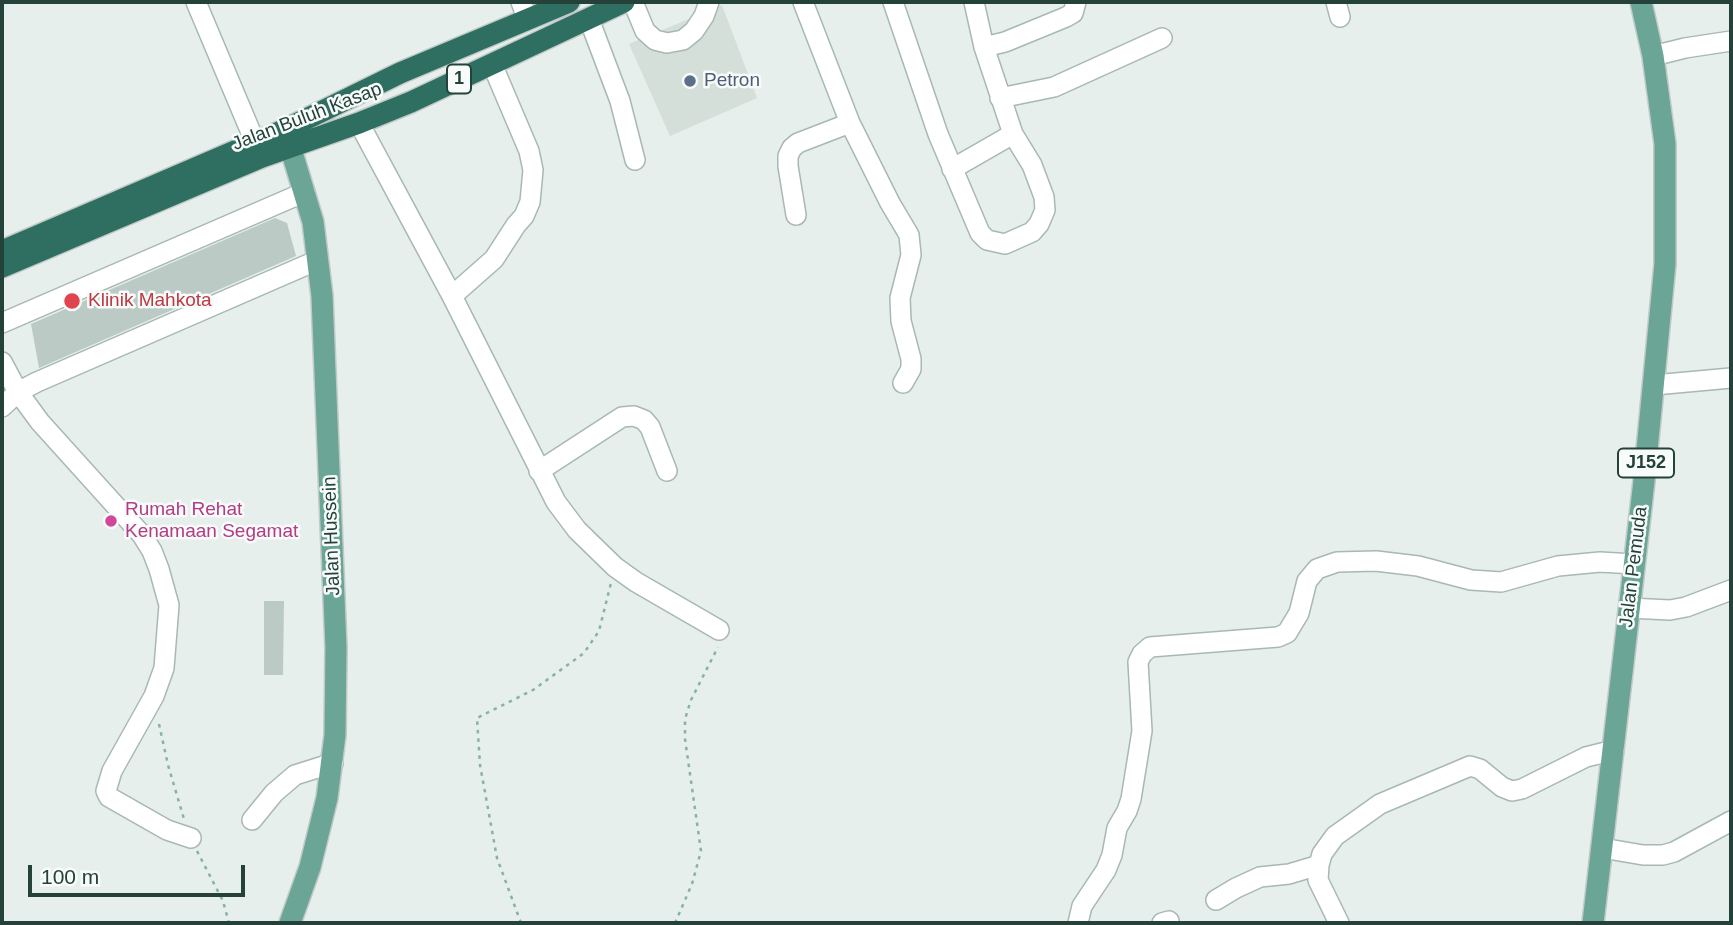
<!DOCTYPE html>
<style>
body{margin:0}
#map{position:relative;width:1733px;height:925px;overflow:hidden;background:#e6efeb;font-family:Arial,sans-serif}
canvas{display:block}
.frame{position:absolute;inset:0;border:4px solid #24423a;pointer-events:none}
.scale{position:absolute;left:28px;top:865px;width:217px;height:32px;box-sizing:border-box;border:4px solid #24423a;border-top:0;padding-left:9px;font-size:21px;line-height:24px;white-space:nowrap;color:#24423a;-webkit-text-stroke:5px #f7fbf9;paint-order:stroke}
</style>
<div id="map">
<canvas width="1733" height="925"></canvas>
<div class="frame"></div>
<div class="scale">100 m</div>
</div>
<script>
const ctx = document.querySelector('canvas').getContext('2d');
ctx.lineJoin = 'round';
function fill(path, color) { ctx.fillStyle = color; ctx.fill(path, 'evenodd'); }
const shape = rows => new Path2D(rows.map(r => 'M' + r).join(''));
function stroke(path, color, width, dash) { ctx.strokeStyle = color; ctx.lineWidth = width; ctx.lineCap = dash ? 'butt' : 'round'; ctx.setLineDash(dash || []); ctx.stroke(path); }
function drawText(font, color, halo, rows, align = 'center') {
  ctx.font = font + ' Arial,sans-serif'; ctx.lineWidth = 5; ctx.setLineDash([]); ctx.textBaseline = 'middle'; ctx.strokeStyle = halo; ctx.fillStyle = color; for (const [text, x, y, turn = 0] of rows) {
    ctx.save(); ctx.translate(x, y); ctx.rotate((+turn || 0) * Math.PI / 180); ctx.textAlign = isNaN(turn) ? turn : align; if (halo) ctx.strokeText(text, 0, 0); ctx.fillText(text, 0, 0); ctx.restore();
  }
}
fill(shape([
 [722,5,757,98,670,136,629,44]
]), '#d4dfda');
fill(shape([
 [275,218,287,223,296,256,39,368,31,324],
 [264,601,284,601,283,675,264,675]
]), '#bbcac4');
const minor = shape([
 [196,2,255,142],
 [521,2,528,20],
 [633,2,645,31,655,40,667,43,683,40,694,31,704,16,709,2],
 [803,2,850,123,890,203,909,235,911,255,900,298,901,321,911,359,911,369,903,383],
 [893,2,938,134,980,233,987,240,1005,244,1032,232,1039,224,1045,210,1044,197,1032,165,1013,134,984,47,974,2],
 [1336,2,1340,17],
 [589,19,620,101,635,160],
 [984,47,1005,42,1066,17,1073,13,1076,2],
 [1653,56,1685,48,1731,41],
 [1000,98,1054,87,1162,38],
 [359,123,452,296,556,502,577,530,615,567,636,582,719,630],
 [952,169,1013,134],
 [796,215,788,166,788,156,792,148,798,143,850,123],
 [452,296,494,259,516,225,524,216,530,202,533,170,529,151,492,64],
 [2,323,305,192],
 [2,362,18,392,40,422,142,535,152,551,159,569,169,605,164,668,154,696,112,771,106,791,109,797,167,830,191,838],
 [1654,385,1731,378],
 [2,407,18,392,37,382,318,260],
 [539,471,622,417,634,416,644,420,650,427,667,471],
 [1629,608,1670,610,1686,607,1731,590],
 [252,820,274,793,295,775,333,763],
 [1602,848,1643,855,1663,855,1674,852,1731,821],
 [1216,900,1236,888,1260,877,1289,874,1319,865],
 [1078,923,1082,906,1106,870,1112,855,1117,828,1127,811,1131,799,1142,731,1138,662,1142,654,1150,647,1278,637,1287,633,1299,613,1307,581,1317,569,1337,562,1376,561,1418,566,1471,580,1501,582,1558,566,1600,562,1634,564],
 [1162,923,1169,921],
 [1339,923,1318,880,1319,865,1322,854,1335,836,1380,804,1470,766,1480,769,1502,787,1512,791,1522,789,1586,757,1614,750]
]);
const major = shape([
 [290,923,310,867,327,798,335,735,336,648,322,296,313,222,290,146],
 [1593,923,1644,481,1665,264,1665,144,1653,56,1641,2]
]);
const highway = shape([
 [2,251,284,130,400,73,569,2],
 [2,267,262,157,359,123,411,102,624,2]
]);
stroke(minor, '#a8b8b2', 22);
stroke(major, '#c2cac8', 24);
stroke(highway, '#c2cac8', 24);
stroke(shape([
 [159,724,168,765,184,819],
 [197,851,223,901,229,923],
 [521,923,497,858,480,765,477,718,533,690,584,653,599,631,611,583],
 [675,923,692,884,701,851,685,739,685,719,691,700,718,647]
]), '#86b3a5', 2.5, [3.5, 5]);
stroke(minor, '#fff', 19);
stroke(major, '#6aa596', 21);
stroke(highway, '#2f6f62', 21);
for (const [x, y, r, color] of [
 [690,81,7,"#5c6f8a"],
 [72,301,9,"#e0444e"],
 [111,521,7,"#d1479c"]
]) { const dot = new Path2D(); dot.arc(x, y, r, 0, 2 * Math.PI); ctx.fillStyle = color; ctx.fill(dot); stroke(dot, '#f7fbf9', 2.5); }
for (const [x, y, w] of [
 [459,79,24],
 [1646,463,56]
]) { const box = new Path2D(); box.roundRect(x - w / 2, y - 14.5, w, 29, 5); ctx.fillStyle = '#f7fbf9'; ctx.fill(box); stroke(box, '#24423a', 2); }
drawText('bold 18px', '#24423a', null, [
 ["1",459,79],
 ["J152",1646,463]
]);
drawText('19px', '#4e5e75', '#f7fbf9', [
 ["Petron",704,81]
], 'left');
drawText('19px', '#24423a', '#f7fbf9', [
 ["Jalan Buluh Kasap",307,117,-21],
 ["Jalan Hussein",332,536,-92],
 ["Jalan Pemuda",1634,567,-83]
]);
drawText('19px', '#be3a42', '#f7fbf9', [
 ["Klinik Mahkota",88,301]
], 'left');
drawText('19px', '#b23c85', '#f7fbf9', [
 ["Rumah Rehat",125,510],
 ["Kenamaan Segamat",125,532]
], 'left');
</script>
